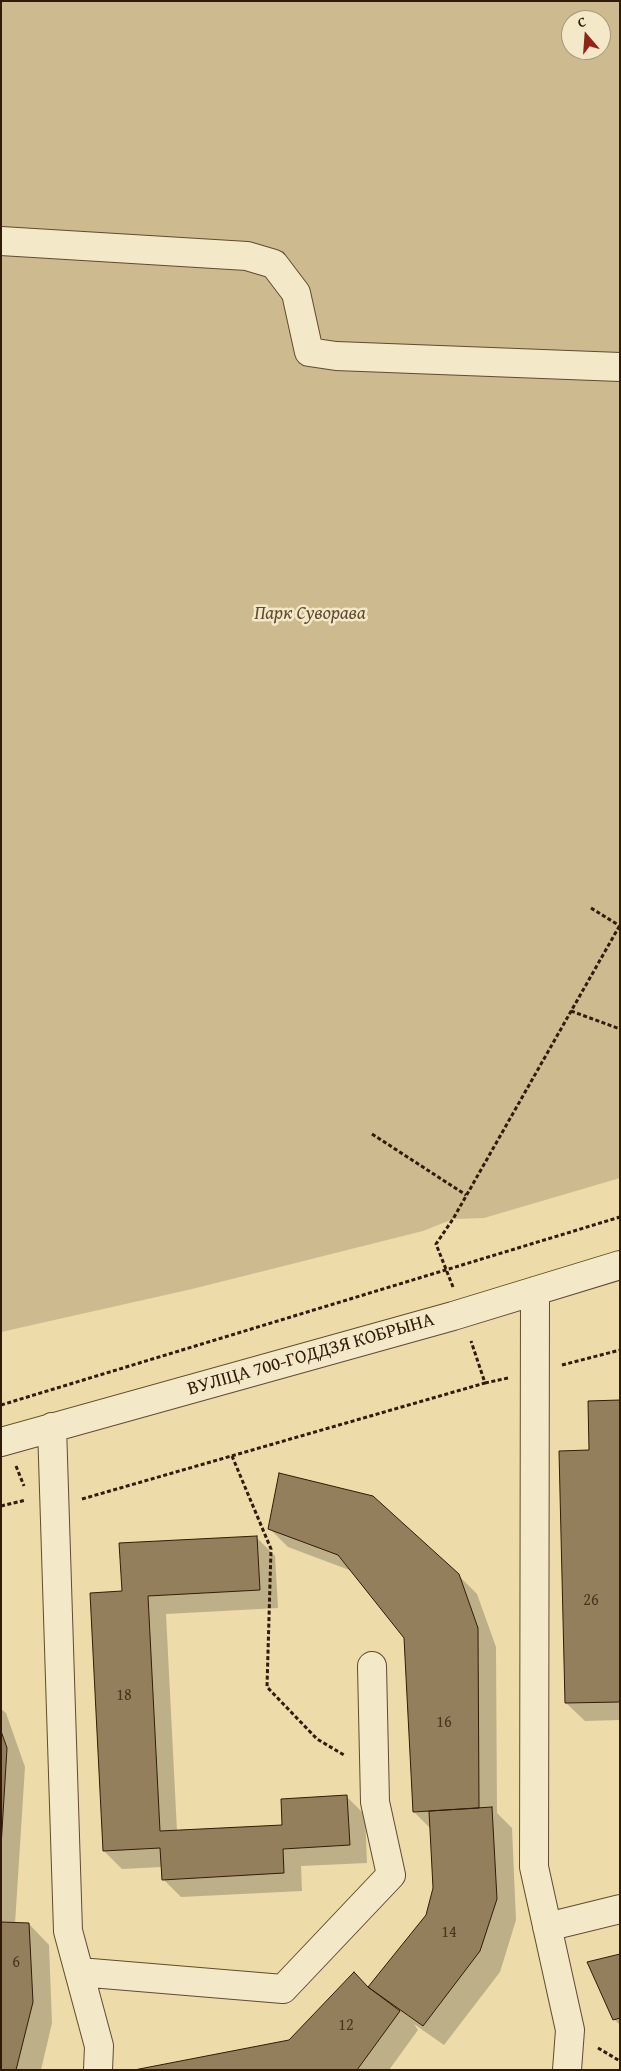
<!DOCTYPE html>
<meta charset="utf-8">
<style>
body{margin:0}
#map{position:relative;width:621px;height:2071px;overflow:hidden;background:#eddba9;font-family:"Gentium Book Plus",serif}
canvas{display:block}
.frame{position:absolute;inset:0;border:2px solid #311b08;pointer-events:none}
.north{position:absolute;left:561px;top:10px;width:50px;height:50px;box-sizing:border-box;background:#f3e8c7;border:1px solid #a5967b;border-radius:50%;rotate:342deg;font-size:14px;font-weight:700;line-height:20px;text-align:center;color:#311b08}
.north::after{content:'';display:block;margin:auto;width:18px;height:22px;background:#8f2418;clip-path:polygon(50% 0,100% 100%,50% 72%,0 100%)}
</style>
<div id="map">
<canvas width="621" height="2071"></canvas>
<div class="frame"></div>
<div class="north">С</div>
</div>
<script>
const ctx = document.querySelector('canvas').getContext('2d');
ctx.lineJoin = 'round';
function fill(path, color) { ctx.fillStyle = color; ctx.fill(path, 'evenodd'); }
const shape = rows => new Path2D(rows.map(r => 'M' + r).join(''));
function stroke(path, color, width, dash) { ctx.strokeStyle = color; ctx.lineWidth = width; ctx.lineCap = dash ? 'butt' : 'round'; ctx.setLineDash(dash || []); ctx.stroke(path); }
function drawText(font, color, halo, rows, align = 'center') {
  ctx.font = font + ' "Gentium Book Plus",serif'; ctx.lineWidth = 5; ctx.setLineDash([]); ctx.textBaseline = 'middle'; ctx.strokeStyle = halo; ctx.fillStyle = color; for (const [text, x, y, turn = 0] of rows) {
    ctx.save(); ctx.translate(x, y); ctx.rotate((+turn || 0) * Math.PI / 180); ctx.textAlign = isNaN(turn) ? turn : align; if (halo) ctx.strokeText(text, 0, 0); ctx.fillText(text, 0, 0); ctx.restore();
  }
}
fill(shape([
 [1,1,620,1,620,1178,484,1218,453,1219,423,1231,192,1289,1,1332],
 [571,20,601,20,601,50,571,50]
]), '#cdba8e');
fill(shape([
 [620,1401,620,1720,585,1721,566,1703,591,1451],
 [270,1529,458,1575,477,1594,496,1647,497,1813,512,1828,516,1920,500,1972,444,2045,414,2024,418,2030,389,2070,140,2070,290,2041,369,1988,427,1915,434,1888,431,1829,414,1812,405,1638,352,1571,288,1547],
 [257,1538,275,1556,278,1608,166,1614,177,1831,283,1826,346,1796,365,1815,367,1863,301,1866,302,1891,181,1897,163,1879,162,1867,122,1869,104,1851,123,1592],
 [1,1709,6,1713,25,1767,15,1924,29,1924,49,1945,52,2023,41,2070,1,2070],
 [620,1955,620,2025,614,2019]
]), '#0003');
const building = shape([
 [620,1400,620,1702,565,1703,559,1451,589,1450,588,1401,620,1400],
 [279,1473,373,1496,459,1574,478,1628,479,1808,413,1812,404,1638,338,1555,268,1529,279,1473],
 [257,1536,260,1590,148,1596,160,1831,282,1825,281,1799,347,1795,350,1845,283,1849,284,1873,162,1880,160,1848,103,1851,90,1593,122,1591,119,1543,257,1536],
 [1,1731,7,1748,1,1847,1,1731],
 [492,1807,497,1899,480,1951,423,2026,368,1987,426,1915,433,1888,429,1811,492,1807],
 [1,1922,29,1923,33,2002,16,2070,1,2070,1,1922],
 [620,1954,620,2018,613,2020,587,1962,620,1954],
 [354,1972,368,1987,400,2011,357,2070,134,2070,289,2040,354,1972]
]);
fill(building, '#937f5c');
stroke(building, '#311b08', 1);
const minor = shape([
 [1,241,247,256,274,264,296,293,309,352,336,356,620,367],
 [535,1291,534,1867,570,2030,567,2070],
 [52,1427,68,1931,99,2046,98,2070],
 [1,1442,453,1316,620,1265],
 [547,1927,620,1909],
 [79,1972,283,1989,391,1875,375,1802,372,1666]
]);
stroke(minor, '#604b30', 30);
stroke(shape([
 [591,908,620,926],
 [571,1011,620,1029],
 [372,1134,466,1195],
 [453,1287,436,1244,453,1219,620,925],
 [562,1365,620,1350],
 [485,1383,508,1378],
 [1,1405,620,1217],
 [232,1456,271,1549,267,1687,317,1739,344,1755],
 [16,1466,24,1486],
 [82,1499,485,1383,471,1341],
 [1,1506,26,1500],
 [598,2048,620,2061]
]), '#311b08', 3, [4, 2.5]);
stroke(minor, '#f3e8c7', 28);
drawText('16px', '#4a341d', null, [
 ["26",591,1601],
 ["18",124,1696],
 ["16",444,1723],
 ["14",449,1933],
 ["6",16,1963],
 ["12",346,2026]
]);
drawText('italic 19px', '#604b30', '#f3e8c7', [
 ["Парк Суворава",310,614]
]);
drawText('19px', '#311b08', '#f3e8c7', [
 ["ВУЛІЦА 700-ГОДДЗЯ КОБРЫНА",311,1355,-16]
]);
</script>
